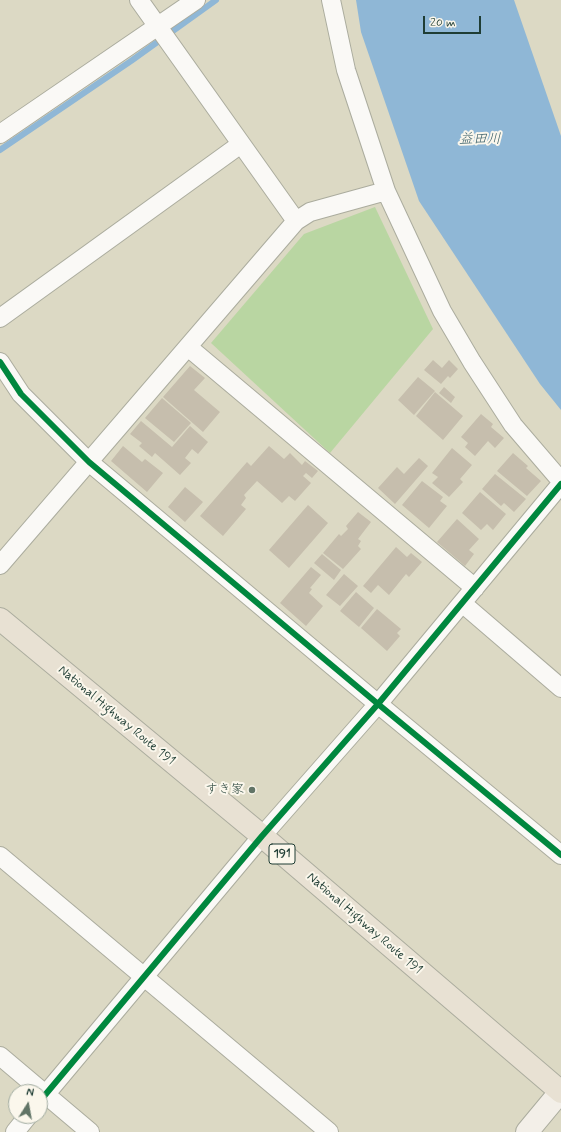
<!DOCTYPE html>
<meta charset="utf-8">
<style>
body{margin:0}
#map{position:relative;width:561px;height:1132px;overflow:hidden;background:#dcd9c4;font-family:Mynerve,sans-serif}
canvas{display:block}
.north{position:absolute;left:8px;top:1084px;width:40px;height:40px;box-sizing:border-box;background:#fbf7ec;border:1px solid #a3ada2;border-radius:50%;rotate:11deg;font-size:11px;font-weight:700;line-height:16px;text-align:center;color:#1f3d34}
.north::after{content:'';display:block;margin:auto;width:14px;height:18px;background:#617466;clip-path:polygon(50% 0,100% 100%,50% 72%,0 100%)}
.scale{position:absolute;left:423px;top:16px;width:58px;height:18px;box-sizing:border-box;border:2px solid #1f3d34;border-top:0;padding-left:5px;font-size:12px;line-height:14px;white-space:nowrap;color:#1f3d34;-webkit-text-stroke:3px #fbf7ec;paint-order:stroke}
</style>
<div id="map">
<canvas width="561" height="1132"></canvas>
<div class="north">N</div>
<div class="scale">20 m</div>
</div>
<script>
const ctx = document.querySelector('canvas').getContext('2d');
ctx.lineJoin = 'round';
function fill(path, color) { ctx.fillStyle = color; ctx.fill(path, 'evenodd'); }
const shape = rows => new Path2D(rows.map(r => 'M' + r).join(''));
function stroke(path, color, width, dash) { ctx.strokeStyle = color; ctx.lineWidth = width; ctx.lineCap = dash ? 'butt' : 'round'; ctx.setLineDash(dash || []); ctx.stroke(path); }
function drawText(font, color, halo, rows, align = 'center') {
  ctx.font = font + ' Mynerve,"Klee One",sans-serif'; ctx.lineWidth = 4; ctx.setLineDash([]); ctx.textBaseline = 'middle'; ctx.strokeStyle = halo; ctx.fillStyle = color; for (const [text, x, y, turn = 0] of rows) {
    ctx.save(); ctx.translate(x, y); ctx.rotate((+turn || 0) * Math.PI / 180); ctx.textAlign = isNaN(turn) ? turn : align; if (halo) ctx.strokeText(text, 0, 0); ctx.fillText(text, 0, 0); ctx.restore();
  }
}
fill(shape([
 [375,207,433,329,330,453,211,343,304,234]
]), '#b9d6a2');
fill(shape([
 [356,0,514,0,561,136,561,410,540,384,419,201,361,32]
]), '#8fb7d6');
stroke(shape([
 [0,150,131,61,216,0]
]), '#8fb7d6', 6);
fill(shape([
 [433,360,442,368,449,360,458,369,450,378,448,376,441,384,424,370],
 [190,366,205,378,194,390,220,412,203,432,163,397],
 [418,377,435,391,414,415,398,400],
 [444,387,455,397,451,403,439,393],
 [435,392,463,416,443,440,416,416],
 [162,398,191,423,174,442,145,418],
 [481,414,493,424,491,427,504,438,495,448,488,441,475,456,465,447,468,443,461,437],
 [141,421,172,447,190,426,208,442,198,454,192,449,185,458,191,463,180,475,155,453,152,457,139,446,142,443,130,434],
 [123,446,142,462,145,459,163,473,147,492,111,461],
 [269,446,284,459,290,453,302,465,305,461,318,471,312,478,306,473,303,476,311,483,295,501,289,496,282,503,257,481,244,495,246,498,241,505,246,509,223,536,200,516,247,462,251,466],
 [452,448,472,465,460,479,463,482,449,497,432,483,438,477,432,473],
 [513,453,528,466,526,468,541,481,527,496,497,471],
 [419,458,428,466,395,504,378,488,397,467,404,474],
 [495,474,526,499,514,512,504,503,501,506,482,489],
 [422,481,443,497,440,501,447,506,429,528,402,505],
 [185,487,203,502,185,522,168,507],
 [480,492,506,514,493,530,487,524,481,530,462,513],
 [308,505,328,523,289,568,269,550],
 [358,512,371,522,358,539,361,541,358,546,361,549,343,569,323,553,339,534,341,536,348,529,346,526],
 [457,519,479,539,469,550,474,554,465,566,437,542],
 [396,547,407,557,411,553,422,562,409,577,406,574,389,595,378,585,371,593,363,586],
 [322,554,341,570,334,580,314,563],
 [311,567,321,575,310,588,312,589,309,593,323,606,306,626,280,603],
 [344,574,358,586,340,606,326,595],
 [356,592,374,608,359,627,340,611],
 [377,609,401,629,397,633,400,636,387,651,361,628]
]), '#c6bead');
const street = shape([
 [139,0,296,221],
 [331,0,346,70,386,191,442,311,472,362,513,425,561,481],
 [0,134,196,0],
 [0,318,241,144],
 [188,347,475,588],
 [0,362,21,394,89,462,378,704,561,855],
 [0,565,296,221,310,212,386,191],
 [462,603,561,688],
 [0,856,329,1132],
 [0,1056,90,1132],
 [40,1101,262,836,378,704,561,484],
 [15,1132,28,1116]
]);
const secondary = shape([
 [527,1132,561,1091]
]);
const highway = shape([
 [0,619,262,836,561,1092]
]);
stroke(street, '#abac9e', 20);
stroke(secondary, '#abac9e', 24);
stroke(highway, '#abac9e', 24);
stroke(street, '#faf9f6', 18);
stroke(secondary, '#f3efe8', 22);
stroke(highway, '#e8e1d3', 22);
stroke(shape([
 [0,362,21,394,89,462,378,704,561,855],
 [40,1101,262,836,378,704,561,484]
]), '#00873e', 6);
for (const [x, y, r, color] of [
 [252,790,4,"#617466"]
]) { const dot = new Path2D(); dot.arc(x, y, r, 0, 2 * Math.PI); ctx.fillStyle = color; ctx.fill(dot); stroke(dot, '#fbf7ec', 1.5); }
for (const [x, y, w] of [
 [282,854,26]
]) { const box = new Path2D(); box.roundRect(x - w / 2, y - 10, w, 20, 3); ctx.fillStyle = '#fbf7ec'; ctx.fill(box); stroke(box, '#1f3d34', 1); }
drawText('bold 12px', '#1f3d34', null, [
 ["191",282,854]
]);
drawText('13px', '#1f3d34', '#fbf7ec', [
 ["National Highway Route 191",116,716,40],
 ["National Highway Route 191",364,924,41]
]);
drawText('13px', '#1f3d34', '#fbf7ec', [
 ["すき家",244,790]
], 'right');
drawText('italic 14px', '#375d67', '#fbf7ec', [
 ["益田川",480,140]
]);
</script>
